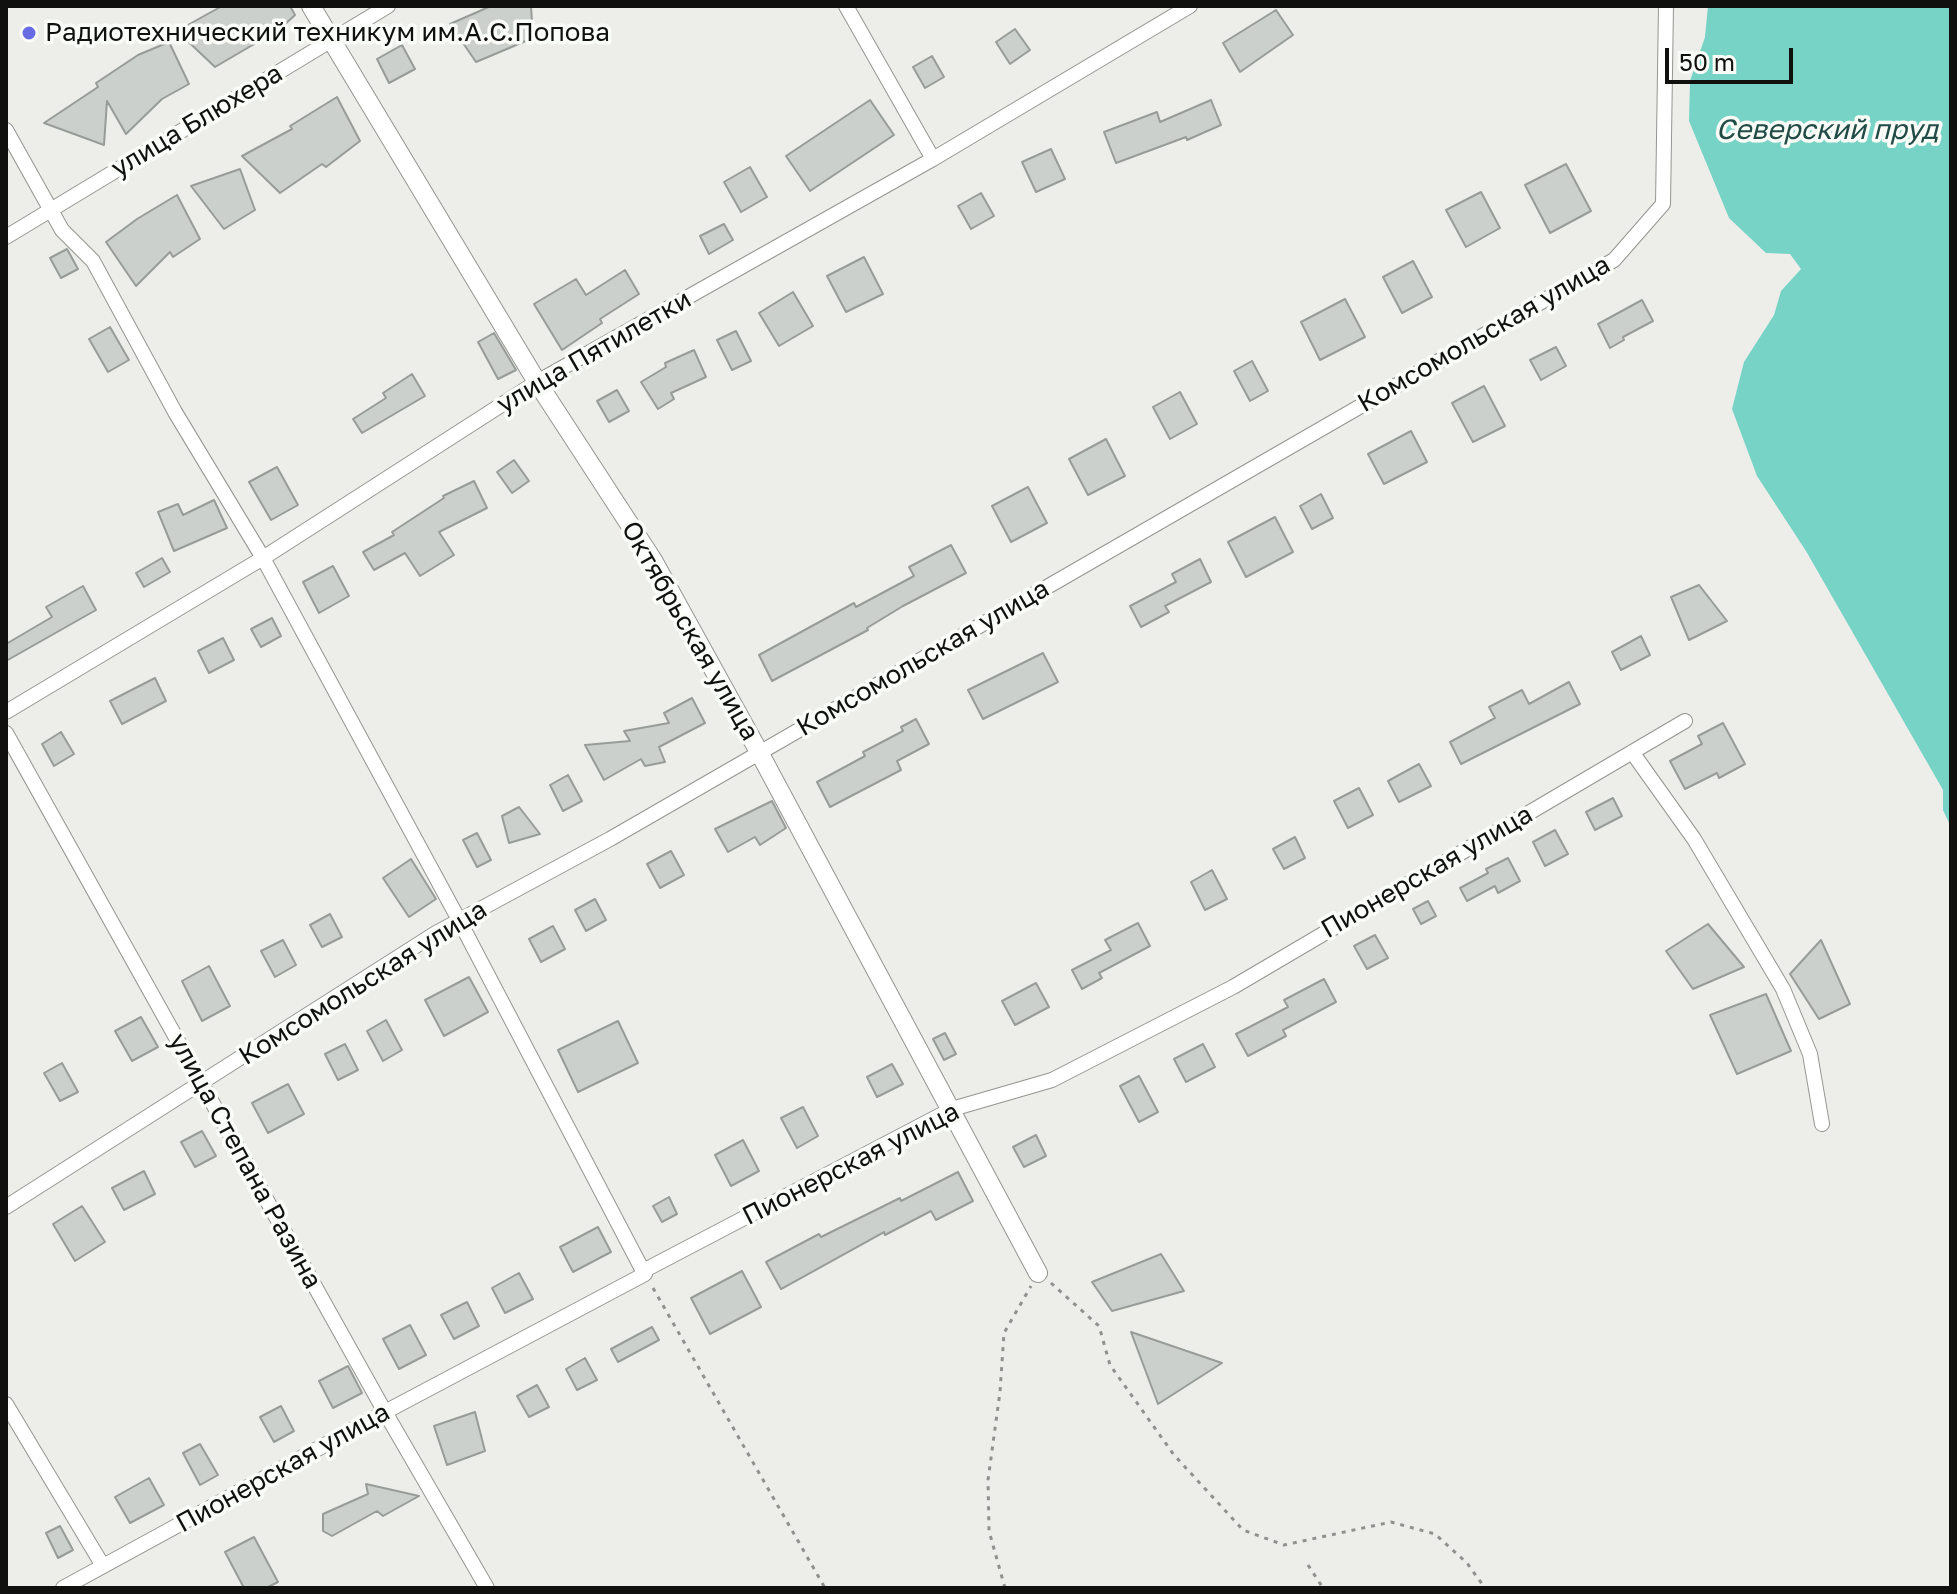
<!DOCTYPE html>
<meta charset="utf-8">
<style>
body{margin:0}
#map{position:relative;width:1957px;height:1594px;overflow:hidden;background:#edeeea;font-family:"Golos Text",sans-serif}
canvas{display:block}
.frame{position:absolute;inset:0;border:8px solid #10100f;pointer-events:none}
.scale{position:absolute;left:1665px;top:48px;width:128px;height:36px;box-sizing:border-box;border:4px solid #10100f;border-top:0;padding-left:10px;font-size:24px;line-height:28px;white-space:nowrap;color:#10100f;-webkit-text-stroke:6px #fafcf7;paint-order:stroke}
</style>
<div id="map">
<canvas width="1957" height="1594"></canvas>
<div class="frame"></div>
<div class="scale">50 m</div>
</div>
<script>
const ctx = document.querySelector('canvas').getContext('2d');
ctx.lineJoin = 'round';
function fill(path, color) { ctx.fillStyle = color; ctx.fill(path, 'evenodd'); }
const shape = rows => new Path2D(rows.map(r => 'M' + r).join(''));
function stroke(path, color, width, dash) { ctx.strokeStyle = color; ctx.lineWidth = width; ctx.lineCap = dash ? 'butt' : 'round'; ctx.setLineDash(dash || []); ctx.stroke(path); }
function drawText(font, color, halo, rows, align = 'center') {
  ctx.font = font + ' "Golos Text",sans-serif'; ctx.lineWidth = 7; ctx.setLineDash([]); ctx.textBaseline = 'middle'; ctx.strokeStyle = halo; ctx.fillStyle = color; for (const [text, x, y, turn = 0] of rows) {
    ctx.save(); ctx.translate(x, y); ctx.rotate((+turn || 0) * Math.PI / 180); ctx.textAlign = isNaN(turn) ? turn : align; if (halo) ctx.strokeText(text, 0, 0); ctx.fillText(text, 0, 0); ctx.restore();
  }
}
fill(shape([
 [1708,6,1951,6,1951,827,1943,810,1943,790,1806,551,1757,476,1732,409,1744,362,1774,315,1781,291,1801,269,1790,254,1766,253,1729,218,1689,121,1690,81,1705,37]
]), '#76d3c5');
const building = shape([
 [222,6,290,6,295,15,270,38,268,36,215,67,177,31,222,6],
 [491,6,531,6,533,38,476,62,450,24,491,6],
 [1276,10,1293,35,1240,72,1223,43,1276,10],
 [1015,29,1030,50,1010,64,996,42,1015,29],
 [169,42,189,84,162,99,126,134,107,101,104,145,44,123,98,87,96,83,138,55,169,42],
 [402,45,415,69,389,83,377,59,402,45],
 [932,56,944,77,925,88,913,67,932,56],
 [337,97,360,141,326,167,322,164,280,193,242,156,292,129,290,126,337,97],
 [870,100,894,135,810,191,786,156,870,100],
 [1211,100,1221,125,1187,140,1186,137,1116,163,1104,132,1157,112,1160,122,1211,100],
 [1051,149,1065,179,1036,192,1022,162,1051,149],
 [1566,164,1591,211,1550,233,1525,185,1566,164],
 [750,167,767,197,741,212,724,182,750,167],
 [240,169,255,210,224,229,191,186,240,169],
 [1481,192,1500,228,1466,247,1446,210,1481,192],
 [981,193,994,216,971,229,958,206,981,193],
 [177,195,200,239,173,257,170,252,136,286,106,242,137,219,177,195],
 [724,224,733,240,709,254,700,236,724,224],
 [67,249,78,269,61,278,50,258,67,249],
 [864,257,883,294,846,312,827,276,864,257],
 [1413,261,1432,297,1402,313,1383,277,1413,261],
 [625,270,639,294,600,319,602,323,562,350,534,304,576,279,586,295,625,270],
 [793,292,813,326,779,346,759,313,793,292],
 [1345,299,1365,337,1320,360,1301,322,1345,299],
 [1642,300,1653,321,1623,337,1624,340,1610,348,1598,324,1642,300],
 [110,327,129,360,108,372,89,339,110,327],
 [736,331,751,361,732,370,717,340,736,331],
 [494,333,516,370,498,379,478,342,494,333],
 [1556,347,1566,366,1541,380,1530,360,1556,347],
 [694,350,706,377,671,393,674,399,658,409,641,382,666,367,665,363,694,350],
 [1252,361,1268,391,1250,401,1234,371,1252,361],
 [412,374,425,396,362,433,353,419,386,398,383,393,412,374],
 [1484,386,1505,426,1473,442,1452,403,1484,386],
 [617,390,629,411,609,422,597,401,617,390],
 [1180,392,1197,424,1170,439,1153,407,1180,392],
 [1411,431,1427,462,1384,484,1368,454,1411,431],
 [1106,439,1125,476,1088,495,1069,459,1106,439],
 [514,460,529,481,512,493,497,472,514,460],
 [277,467,298,505,271,520,249,482,277,467],
 [474,481,487,508,439,532,454,555,420,576,405,553,374,570,363,552,394,535,392,532,444,498,443,496,474,481],
 [1028,487,1047,523,1011,542,992,506,1028,487],
 [1321,494,1333,518,1312,529,1300,506,1321,494],
 [214,500,227,528,174,551,158,512,178,504,183,515,214,500],
 [1275,517,1293,552,1246,577,1228,542,1275,517],
 [951,545,966,573,903,606,867,628,868,630,772,681,759,655,854,603,856,607,914,576,909,567,951,545],
 [162,558,170,572,144,587,136,573,162,558],
 [1200,559,1211,582,1165,606,1169,612,1141,627,1130,606,1176,582,1172,574,1200,559],
 [333,566,349,596,319,613,303,582,333,566],
 [1699,585,1727,621,1689,640,1671,597,1699,585],
 [83,586,96,610,6,661,6,644,52,617,46,607,83,586],
 [272,618,281,636,261,647,251,629,272,618],
 [1641,636,1650,655,1621,670,1612,652,1641,636],
 [223,638,234,660,209,673,198,651,223,638],
 [1043,653,1058,682,983,719,968,690,1043,653],
 [155,678,166,701,122,724,110,701,155,678],
 [1569,682,1580,704,1461,764,1450,742,1495,718,1489,707,1522,690,1529,704,1569,682],
 [692,698,705,723,659,747,665,762,645,766,641,759,604,780,585,745,630,741,624,731,669,723,664,713,692,698],
 [916,719,929,744,897,761,901,770,830,807,817,782,865,756,863,752,903,731,901,727,916,719],
 [1723,723,1745,764,1719,778,1717,773,1685,789,1670,761,1702,744,1698,736,1723,723],
 [61,732,74,754,54,766,42,744,61,732],
 [1419,764,1431,786,1399,802,1388,781,1419,764],
 [568,775,582,801,563,811,550,785,568,775],
 [1359,788,1373,815,1348,828,1334,801,1359,788],
 [1613,798,1622,816,1595,830,1586,812,1613,798],
 [772,801,786,828,760,845,755,837,728,852,715,829,772,801],
 [519,807,540,834,509,843,502,816,519,807],
 [1555,830,1568,854,1545,866,1533,842,1555,830],
 [477,833,491,860,477,867,463,840,477,833],
 [1295,837,1305,858,1284,869,1273,849,1295,837],
 [671,851,684,875,660,888,647,864,671,851],
 [1508,858,1520,881,1498,893,1495,886,1467,901,1460,888,1488,873,1486,869,1508,858],
 [411,859,436,899,409,917,383,878,411,859],
 [1212,870,1227,899,1205,910,1191,882,1212,870],
 [595,899,606,920,586,931,575,910,595,899],
 [1428,901,1436,916,1421,924,1413,909,1428,901],
 [330,914,342,937,322,947,310,925,330,914],
 [1138,923,1150,946,1099,973,1102,978,1082,989,1072,970,1111,950,1105,940,1138,923],
 [1708,924,1744,967,1693,989,1666,951,1708,924],
 [553,926,565,949,541,962,529,939,553,926],
 [1375,935,1388,958,1367,969,1354,946,1375,935],
 [283,940,296,965,275,977,261,951,283,940],
 [1821,940,1850,1004,1819,1019,1790,974,1821,940],
 [209,966,230,1006,202,1021,182,981,209,966],
 [469,977,488,1012,444,1036,425,1000,469,977],
 [1324,979,1336,1002,1283,1030,1286,1036,1248,1056,1236,1034,1288,1007,1284,1000,1324,979],
 [1036,983,1049,1007,1015,1025,1002,1001,1036,983],
 [1766,994,1791,1051,1737,1074,1710,1015,1766,994],
 [141,1017,158,1047,132,1061,115,1031,141,1017],
 [386,1020,402,1050,383,1061,367,1031,386,1020],
 [618,1021,638,1063,578,1092,558,1050,618,1021],
 [945,1033,956,1054,944,1060,933,1039,945,1033],
 [345,1044,358,1070,338,1080,325,1054,345,1044],
 [1203,1044,1215,1067,1186,1082,1174,1059,1203,1044],
 [62,1063,78,1092,60,1101,44,1073,62,1063],
 [892,1064,903,1084,877,1097,867,1077,892,1064],
 [1139,1076,1158,1112,1139,1122,1120,1086,1139,1076],
 [288,1084,304,1114,268,1133,252,1103,288,1084],
 [803,1107,818,1136,797,1148,781,1118,803,1107],
 [202,1131,216,1156,195,1167,181,1142,202,1131],
 [1036,1135,1046,1156,1024,1167,1013,1147,1036,1135],
 [743,1140,759,1171,731,1186,715,1155,743,1140],
 [144,1171,155,1194,124,1210,112,1188,144,1171],
 [958,1172,973,1201,936,1220,931,1211,885,1235,884,1232,781,1289,766,1262,819,1234,821,1237,900,1198,901,1201,958,1172],
 [669,1197,677,1214,662,1222,653,1206,669,1197],
 [82,1206,105,1242,75,1261,53,1224,82,1206],
 [598,1227,611,1252,573,1272,560,1247,598,1227],
 [1161,1254,1184,1291,1112,1311,1092,1282,1161,1254],
 [742,1271,761,1307,710,1334,691,1298,742,1271],
 [519,1273,533,1299,505,1313,492,1288,519,1273],
 [467,1302,479,1326,454,1339,441,1315,467,1302],
 [410,1325,426,1355,399,1369,383,1339,410,1325],
 [652,1327,659,1340,618,1362,611,1349,652,1327],
 [1131,1332,1222,1363,1158,1404,1131,1332],
 [585,1358,597,1380,577,1390,566,1369,585,1358],
 [348,1366,362,1393,333,1408,319,1381,348,1366],
 [537,1385,549,1407,529,1417,517,1396,537,1385],
 [281,1406,294,1431,274,1442,260,1417,281,1406],
 [475,1412,485,1451,447,1465,434,1426,475,1412],
 [200,1444,218,1475,200,1485,183,1453,200,1444],
 [149,1478,164,1505,130,1523,115,1497,149,1478],
 [366,1484,419,1496,383,1516,377,1511,332,1536,323,1531,323,1514,368,1494,366,1484],
 [60,1526,73,1550,58,1558,46,1533,60,1526],
 [254,1537,278,1582,266,1588,244,1588,225,1552,254,1537]
]);
fill(building, '#ccd0cd');
stroke(building, '#989c99', 2);
const minor = shape([
 [846,6,933,159],
 [6,130,62,230,93,261,175,412,263,558,459,920,643,1271],
 [6,237,388,6],
 [6,712,263,558,537,382,933,159,1190,6],
 [6,733,385,1412,487,1588],
 [1632,752,1694,839,1783,989,1810,1054,1822,1124],
 [6,1207,436,933,610,839,1614,260,1663,204,1666,6],
 [6,1404,103,1566],
 [63,1588,385,1412,645,1274,643,1271,952,1109,1052,1080,1233,987,1685,721]
]);
const tertiary = shape([
 [311,6,537,382,654,562,759,752,1038,1273]
]);
stroke(minor, '#949591', 16);
stroke(tertiary, '#949591', 20);
stroke(shape([
 [1051,1283,1099,1326,1110,1365,1174,1455,1243,1530,1284,1545,1391,1522,1435,1534,1467,1563,1485,1588],
 [653,1288,825,1588],
 [1308,1565,1323,1588],
 [1005,1588,989,1531,988,1480,1000,1392,1004,1333,1031,1286]
]), '#90918e', 3, [4, 6]);
stroke(minor, '#fff', 14);
stroke(tertiary, '#fff', 18);
for (const [x, y, r, color] of [
 [29,33,8,"#676be4"]
]) { const dot = new Path2D(); dot.arc(x, y, r, 0, 2 * Math.PI); ctx.fillStyle = color; ctx.fill(dot); stroke(dot, '#fafcf7', 3); }
drawText('26px', '#10100f', '#fafcf7', [
 ["Радиотехнический техникум им.А.С.Попова",45,33]
], 'left');
drawText('26px', '#10100f', '#fafcf7', [
 ["улица Блюхера",197,121,-31],
 ["Комсомольская улица",1484,334,-30],
 ["улица Пятилетки",594,352,-30],
 ["Октябрьская улица",690,631,60],
 ["Комсомольская улица",923,658,-30],
 ["Пионерская улица",1427,872,-30],
 ["Комсомольская улица",363,983,-32],
 ["улица Степана Разина",245,1161,61],
 ["Пионерская улица",851,1164,-27],
 ["Пионерская улица",283,1468,-29]
]);
drawText('italic 28px', '#214c46', '#fafcf7', [
 ["Северский пруд",1827,130]
]);
</script>
